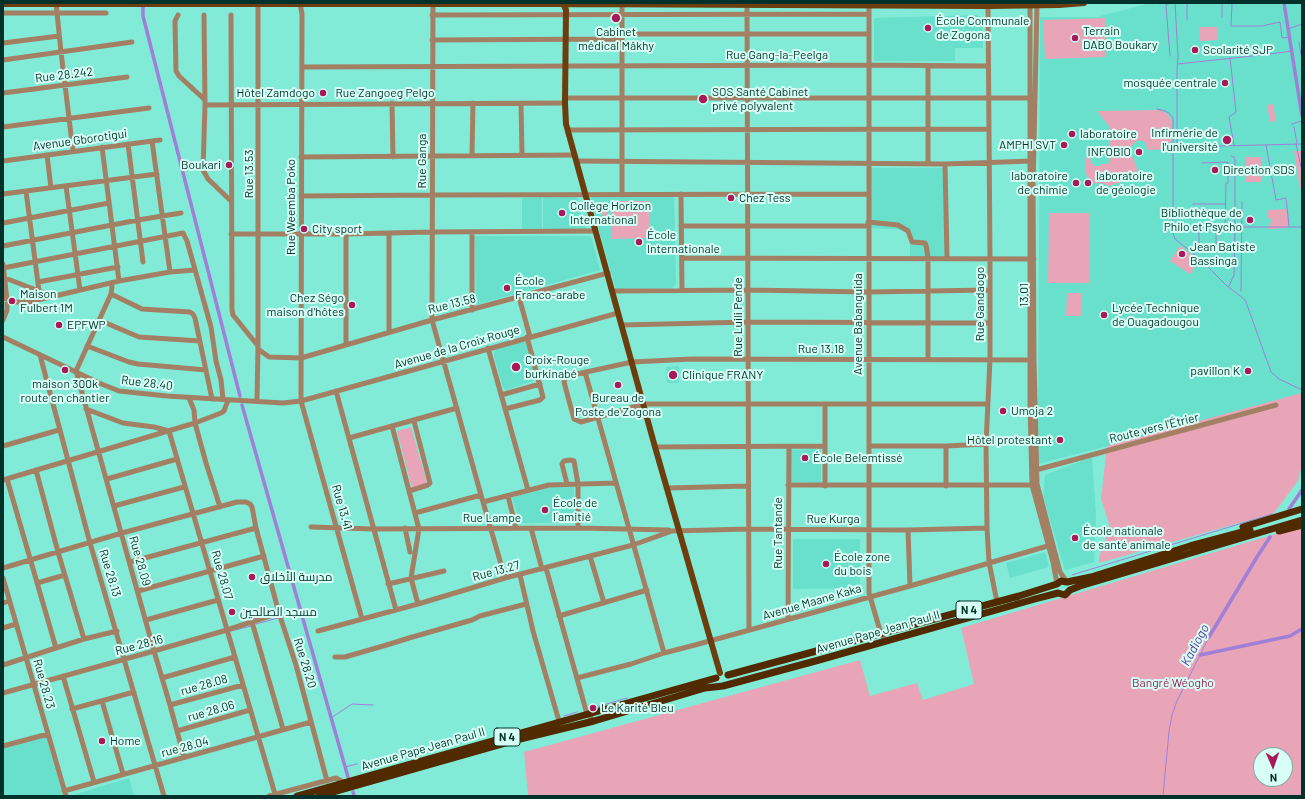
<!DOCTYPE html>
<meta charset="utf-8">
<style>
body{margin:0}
#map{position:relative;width:1305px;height:799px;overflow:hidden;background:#81ebd8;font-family:Barlow,sans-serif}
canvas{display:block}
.frame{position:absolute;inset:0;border:4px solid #00322b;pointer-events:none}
.north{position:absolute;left:1253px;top:747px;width:40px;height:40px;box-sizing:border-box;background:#d8fff6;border:1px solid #82ada5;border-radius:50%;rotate:178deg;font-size:11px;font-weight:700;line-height:16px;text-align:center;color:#00322b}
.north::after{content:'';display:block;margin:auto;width:14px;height:18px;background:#a71959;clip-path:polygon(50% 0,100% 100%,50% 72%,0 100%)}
</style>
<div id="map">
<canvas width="1305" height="799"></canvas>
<div class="frame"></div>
<div class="north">N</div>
</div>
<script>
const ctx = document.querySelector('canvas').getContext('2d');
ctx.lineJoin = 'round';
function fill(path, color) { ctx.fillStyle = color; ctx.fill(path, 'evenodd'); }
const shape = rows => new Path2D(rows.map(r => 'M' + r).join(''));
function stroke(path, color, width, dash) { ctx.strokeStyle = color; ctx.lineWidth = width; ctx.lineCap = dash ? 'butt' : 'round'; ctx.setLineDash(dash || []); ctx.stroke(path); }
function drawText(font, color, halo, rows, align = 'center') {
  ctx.font = font + ' Barlow,Cairo,sans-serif'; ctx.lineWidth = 4; ctx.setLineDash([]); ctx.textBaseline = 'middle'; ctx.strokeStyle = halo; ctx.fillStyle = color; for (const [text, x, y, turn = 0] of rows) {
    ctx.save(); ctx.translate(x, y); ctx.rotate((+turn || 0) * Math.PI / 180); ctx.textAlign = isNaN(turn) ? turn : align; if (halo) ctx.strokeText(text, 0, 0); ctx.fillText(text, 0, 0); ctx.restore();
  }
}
fill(shape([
 [1150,3,1302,3,1302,393,1170,430,1038,464,1040,17,1097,17],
 [977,15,982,18,983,48,955,48,955,61,874,61,874,18],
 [869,168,943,168,945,256,910,258,910,230,869,228],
 [542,197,542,229,522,230,522,198],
 [543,197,577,197,586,229,543,229],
 [592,197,674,197,676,284,672,288,616,289,590,199],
 [475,236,591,236,600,270,476,305],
 [521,340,530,345,536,380,506,390,503,388,494,356,495,349],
 [679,366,679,383,667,383,666,367],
 [821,449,821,483,790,482,789,450],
 [1092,457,1096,513,1094,562,1065,570,1043,497,1045,475],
 [552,487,574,487,574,523,520,523,512,497],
 [793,539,860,539,860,588,793,589],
 [1045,552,1049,567,1010,578,1006,563],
 [46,736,63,796,3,796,3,749],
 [129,778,134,796,69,796]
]), '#68e0cc');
fill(shape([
 [1105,18,1106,57,1045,59,1043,20],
 [1199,27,1218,27,1218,40,1200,41],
 [1273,104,1276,121,1270,122,1267,105],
 [1159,110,1168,114,1171,120,1171,141,1168,149,1148,150,1145,142,1138,140,1131,146,1131,153,1137,168,1136,178,1129,179,1110,186,1100,183,1096,184,1087,176,1085,171,1085,157,1090,158,1091,163,1095,166,1100,166,1102,164,1107,164,1110,162,1109,126,1097,111],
 [1294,151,1302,151,1302,189,1300,189],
 [1246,157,1261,157,1261,182,1246,182],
 [611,201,649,201,650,238,612,239],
 [606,208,610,220,605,221,601,210],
 [1287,209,1288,228,1268,229,1272,219,1268,218,1268,210],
 [1049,213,1090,213,1090,283,1048,283],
 [1180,246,1200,261,1190,274,1170,261],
 [1067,293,1081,293,1081,316,1066,316],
 [1302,393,1302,465,1298,481,1274,513,1099,563,1099,557,1110,527,1101,499,1107,446],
 [411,427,427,483,412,488,397,431],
 [1302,526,1302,796,528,796,524,752,860,660,870,696,917,683,923,700,974,684,961,628],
 [1261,755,1285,755,1285,779,1261,779]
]), '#e9a5b8');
stroke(shape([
 [1170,3,1166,5,1170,56],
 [1175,3,1178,56,1177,70,1177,147,1302,144],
 [1232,3,1231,26,1262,26,1280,22,1282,38,1290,37],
 [1222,17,1222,3],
 [1187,20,1187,3],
 [1288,29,1302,24],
 [1299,42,1302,61],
 [1230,58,1236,112,1229,117,1234,145],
 [1178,64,1270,54,1292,51],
 [1157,109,1165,111,1169,113,1173,118,1173,233,1175,239,1199,258,1227,286,1243,298,1246,302,1271,372,1279,379,1302,390],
 [1292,124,1302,121],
 [1294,127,1297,143],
 [1296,144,1301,167],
 [1266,145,1276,200,1286,198,1289,226],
 [1202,163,1228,162,1228,183,1226,184,1225,227],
 [1193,204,1225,204],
 [1180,227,1302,227],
 [1216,252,1216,228],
 [1199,253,1199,227],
 [1229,286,1234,275,1235,228,1235,160,1234,157,1231,156],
 [1241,291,1242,202],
 [1072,575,1272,514],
 [283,617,301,612],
 [256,624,278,618],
 [231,631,251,626],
 [593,708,627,698],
 [564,716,577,712],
 [331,718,352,704,373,705],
 [345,767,357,764],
 [1163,796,1169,731,1172,715,1177,701,1209,637]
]), '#a07fd6', 1);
stroke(shape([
 [1284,3,1302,116],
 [143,4,143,16,240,396],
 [242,405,348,777],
 [1289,509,1302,490],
 [1209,637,1257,557,1270,537],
 [1200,655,1290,636,1302,629],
 [353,792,354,796]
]), '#a07fd6', 3.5);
stroke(shape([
 [56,3,61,52,73,151],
 [300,3,302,14,301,401,362,619],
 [433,3,432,320,481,495,505,578],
 [747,3,749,630],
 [869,3,869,593,881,634,886,641],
 [1030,3,1030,405,1032,485,1053,562,1057,584],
 [1037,3,1033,189,1034,360,1037,484,1060,572,1067,582],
 [622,4,622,195],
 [988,6,990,259,990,359,986,444,987,528,989,562,997,602],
 [3,13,106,13],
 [178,15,175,21,176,71,179,76,205,100],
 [204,15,205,105,203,170,208,179,231,201],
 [231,15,232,310,233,315,258,346,257,401],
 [432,15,869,14],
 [622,34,869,34],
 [432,40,622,39],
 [3,43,59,36],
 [3,60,132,42],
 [302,67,868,65,988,66],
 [3,93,127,77],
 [565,98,1033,98],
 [392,103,393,157],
 [521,103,522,155],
 [205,105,565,103],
 [3,127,149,108],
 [568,130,989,129],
 [152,141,170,272],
 [128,144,143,262],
 [102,147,119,281],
 [47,155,51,188],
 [472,155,473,103],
 [301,157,575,155],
 [3,161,160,140],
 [577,161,945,164,1033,161],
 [928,164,928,66],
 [945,164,947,258],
 [66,186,80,290],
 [26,191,39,291],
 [3,194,157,174],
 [681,194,682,290],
 [301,196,432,195,868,194],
 [868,222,898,225,908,231,912,242,925,243,926,245,928,258,928,359],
 [3,223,109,203],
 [681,226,868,226],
 [389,233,389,332],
 [472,233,472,310],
 [231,234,346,234,432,232,595,231],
 [346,234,346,344],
 [3,246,138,220,181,213],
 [682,258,1034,259],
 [3,264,7,300,7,310,3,320],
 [3,268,183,233,187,241,211,327,216,361,221,380,223,399],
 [5,278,52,296],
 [38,282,118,267],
 [111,283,112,287,111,294,76,371,154,651,170,705,184,757],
 [613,291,748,290,868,292,989,290],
 [111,294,142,309,190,312,193,314,195,318,212,399],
 [519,297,530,337],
 [3,298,17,302,29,302,119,281,170,272,195,270],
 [99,320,139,337,200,341],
 [622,325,748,322,989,323],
 [3,337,99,383,119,391,167,396,283,403,301,401,618,313],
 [87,346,129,362,138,364,206,370],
 [258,346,258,3],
 [488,348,528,490],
 [258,349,269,357,301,358,432,320,608,273],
 [40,355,90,543,164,796],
 [585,372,664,653],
 [336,391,396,610],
 [501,395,540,384],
 [189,398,194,410,195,423,206,463,220,507],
 [987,404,644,404,581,422,574,419,564,382,565,379,568,376,632,362,692,359,1034,360],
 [86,409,123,423,154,427,169,431,275,794],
 [505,409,540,400,543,397,527,337],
 [392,426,419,529,411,578,418,604],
 [349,438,457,408],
 [3,446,59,430],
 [869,446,946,446,986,444],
 [655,447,825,446],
 [36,470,58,552,84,639],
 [1036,470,1276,405],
 [7,479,56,648],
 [107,479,177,459],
 [3,480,195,423,221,413,224,411,228,400],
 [567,484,562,464,564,461,570,460,574,461,578,484,578,528],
 [788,485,1034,485],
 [825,486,825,404],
 [946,486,946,446],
 [667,488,748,486],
 [409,491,428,485,430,483,414,421],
 [508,496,516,528],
 [483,502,549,485,616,483],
 [114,506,184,487],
 [415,513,481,495],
 [311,527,373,529,578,528,669,530],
 [405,528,410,552],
 [531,528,542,569],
 [908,530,910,586],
 [590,556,604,603],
 [130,562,256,528],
 [3,568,122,533,237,502,246,502,250,504,252,507,256,528,279,613,296,665,327,781],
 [546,568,587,714,594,721],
 [520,575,533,631,559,721],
 [3,578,66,796],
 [37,583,65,575],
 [388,584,444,571],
 [138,591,264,556],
 [3,603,9,601],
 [559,616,647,590],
 [788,619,789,447],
 [146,620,218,600],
 [252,622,283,729],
 [3,628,16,624],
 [318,631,418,604,505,578,633,545,672,531,748,529,908,530,987,528],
 [335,657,345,657,390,644,409,638,472,620,480,616,526,604],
 [3,665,84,639,117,631],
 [63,676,94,782],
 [162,678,235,657],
 [577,678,631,664,664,653,695,645,910,586,1051,545],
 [3,693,154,651,227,630,279,613],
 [102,701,123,774],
 [170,705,243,685],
 [72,709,134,692],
 [177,731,250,710],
 [3,746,48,734],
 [64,791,311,722],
 [269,796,336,778,345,783]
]), '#a38064', 5);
stroke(shape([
 [563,3,566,10,565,103,566,124,655,447,720,673],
 [3,4,563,4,988,6,1059,5,1084,3]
]), '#6c3d0d', 6);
stroke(shape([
 [1243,527,1302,509],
 [1279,531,1302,525],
 [728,675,1019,596,1057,584,1061,581,1067,582,1091,577,1190,546,1250,530],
 [297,796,716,678],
 [319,796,520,739,594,721,705,688,723,686,819,660,1035,599,1058,593,1065,595,1070,590,1080,586,1302,520]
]), '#512a00', 7);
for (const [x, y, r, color] of [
 [616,18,5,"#a71959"],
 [928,28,4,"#a71959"],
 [1075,38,4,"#a71959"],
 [1195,50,4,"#a71959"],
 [1225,83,4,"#a71959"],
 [323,93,4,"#a71959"],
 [703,99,5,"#a71959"],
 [1072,134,4,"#a71959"],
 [1227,140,5,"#a71959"],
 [1064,145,4,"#a71959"],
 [1139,152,4,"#a71959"],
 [229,165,4,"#a71959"],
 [1215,170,4,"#a71959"],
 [1076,183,4,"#a71959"],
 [1088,183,4,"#a71959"],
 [731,198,4,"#a71959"],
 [562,213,4,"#a71959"],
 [1250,220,4,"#a71959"],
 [304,229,4,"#a71959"],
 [639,242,4,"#a71959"],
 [1182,254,4,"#a71959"],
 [507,288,4,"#a71959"],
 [12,301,4,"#a71959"],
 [352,305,4,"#a71959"],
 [1104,315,4,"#a71959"],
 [59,325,4,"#a71959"],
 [516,367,5,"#a71959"],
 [65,370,4,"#a71959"],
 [1248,371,4,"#a71959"],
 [673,375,5,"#a71959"],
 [618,385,4,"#a71959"],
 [1003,411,4,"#a71959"],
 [1060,440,4,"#a71959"],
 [805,458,4,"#a71959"],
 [545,510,4,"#a71959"],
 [1075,538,4,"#a71959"],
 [826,564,4,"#a71959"],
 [252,577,4,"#a71959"],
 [232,612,4,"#a71959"],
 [593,708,4,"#a71959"],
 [102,741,4,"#a71959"]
]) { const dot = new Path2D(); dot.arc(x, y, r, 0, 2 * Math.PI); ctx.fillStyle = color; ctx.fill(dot); stroke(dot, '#d8fff6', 1.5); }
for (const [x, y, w] of [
 [969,610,26],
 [507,737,26]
]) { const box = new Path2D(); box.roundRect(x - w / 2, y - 9, w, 18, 3); ctx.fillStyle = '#d8fff6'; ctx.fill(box); stroke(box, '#00322b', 1); }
drawText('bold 11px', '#00322b', null, [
 ["N 4",969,610],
 ["N 4",507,737]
]);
drawText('12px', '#00322b', '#d8fff6', [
 ["École Communale",936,21],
 ["de Zogona",936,35],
 ["Terrain",1083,31],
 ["DABO Boukary",1083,45],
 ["Cabinet",616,32,"center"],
 ["médical Mâkhy",616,46,"center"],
 ["Scolarité SJP",1203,50],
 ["mosquée centrale",1217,83,"right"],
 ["SOS Santé Cabinet",712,92],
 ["privé polyvalent",712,106],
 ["Hôtel Zamdogo",315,93,"right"],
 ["Infirmérie de",1218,133,"right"],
 ["l'université",1218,147,"right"],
 ["laboratoire",1080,134],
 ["AMPHI SVT",1056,145,"right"],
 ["INFOBIO",1131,152,"right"],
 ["Boukari",221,165,"right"],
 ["Direction SDS",1223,170],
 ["laboratoire",1068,176,"right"],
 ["de chimie",1068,190,"right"],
 ["laboratoire",1096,176],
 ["de géologie",1096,190],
 ["Chez Tess",739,198],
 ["Collège Horizon",570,206],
 ["International",570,220],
 ["Bibliothèque de",1242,213,"right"],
 ["Philo et Psycho",1242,227,"right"],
 ["City sport",312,229],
 ["École",647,235],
 ["Internationale",647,249],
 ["Jean Batiste",1190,247],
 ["Bassinga",1190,261],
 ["École",515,281],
 ["Franco-arabe",515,295],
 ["Maison",20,294],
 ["Fulbert 1M",20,308],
 ["Chez Ségo",344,298,"right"],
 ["maison d'hôtes",344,312,"right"],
 ["Lycée Technique",1112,308],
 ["de Ouagadougou",1112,322],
 ["EPFWP",67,325],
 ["Croix-Rouge",525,360],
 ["burkinabé",525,374],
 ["pavillon K",1240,371,"right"],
 ["Clinique FRANY",682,375],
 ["maison 300k",65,384,"center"],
 ["route en chantier",65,398,"center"],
 ["Bureau de",618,398,"center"],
 ["Poste de Zogona",618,412,"center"],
 ["Umoja 2",1011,411],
 ["Hôtel protestant",1052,440,"right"],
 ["École Belemtissé",813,458],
 ["École de",553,503],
 ["l´amitié",553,517],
 ["École nationale",1083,531],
 ["de santé animale",1083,545],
 ["École zone",834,557],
 ["du bois",834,571],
 ["مدرسة الأخلاق",260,577],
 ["مسجد الصالحين",240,612],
 ["Le Karité Bleu",601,708],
 ["Home",110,741]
], 'left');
drawText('12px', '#00322b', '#d8fff6', [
 ["Rue Gang-la-Peelga",777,55],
 ["Rue 28.242",64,75,-7],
 ["Rue Zangoeg Pelgo",385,93],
 ["Avenue Gborotigui",80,140,-8],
 ["Rue Ganga",422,161,-90],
 ["Rue 13.53",249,174,-90],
 ["Rue Weemba Poko",291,207,-90],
 ["13.01",1024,295,-90],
 ["Rue 13.58",452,304,-14],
 ["Rue Gandaogo",980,304,-90],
 ["Rue Luili Pende",738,317,-90],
 ["Avenue Babanguida",858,324,-90],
 ["Avenue de la Croix Rouge",457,347,-16],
 ["Rue 13.18",821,349],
 ["Rue 28.40",147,383,7],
 ["Route vers l'Étrier",1154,428,-14],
 ["Rue 13.41",342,507,74],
 ["Rue Lampe",492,518],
 ["Rue Kurga",833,519],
 ["Rue Tantande",778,533,-90],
 ["Rue 28.09",140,561,74],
 ["Rue 13.27",496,571,-15],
 ["Rue 28.13",110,573,73],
 ["Rue 28.07",222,575,74],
 ["Avenue Maane Kaka",812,602,-16],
 ["Avenue Pape Jean Paul II",878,632,-16],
 ["Rue 28.16",139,645,-15],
 ["Rue 28.20",305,663,73],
 ["Rue 28.23",44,684,74],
 ["rue 28.08",204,685,-16],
 ["rue 28.06",211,711,-16],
 ["rue 28.04",185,747,-15],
 ["Avenue Pape Jean Paul II",423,749,-16]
]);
drawText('12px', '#982052', '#d8fff6', [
 ["Bangré Wéogho",1173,683]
]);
drawText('italic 13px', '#63359b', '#d8fff6', [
 ["Kadiogo",1195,645,-62]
]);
</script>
